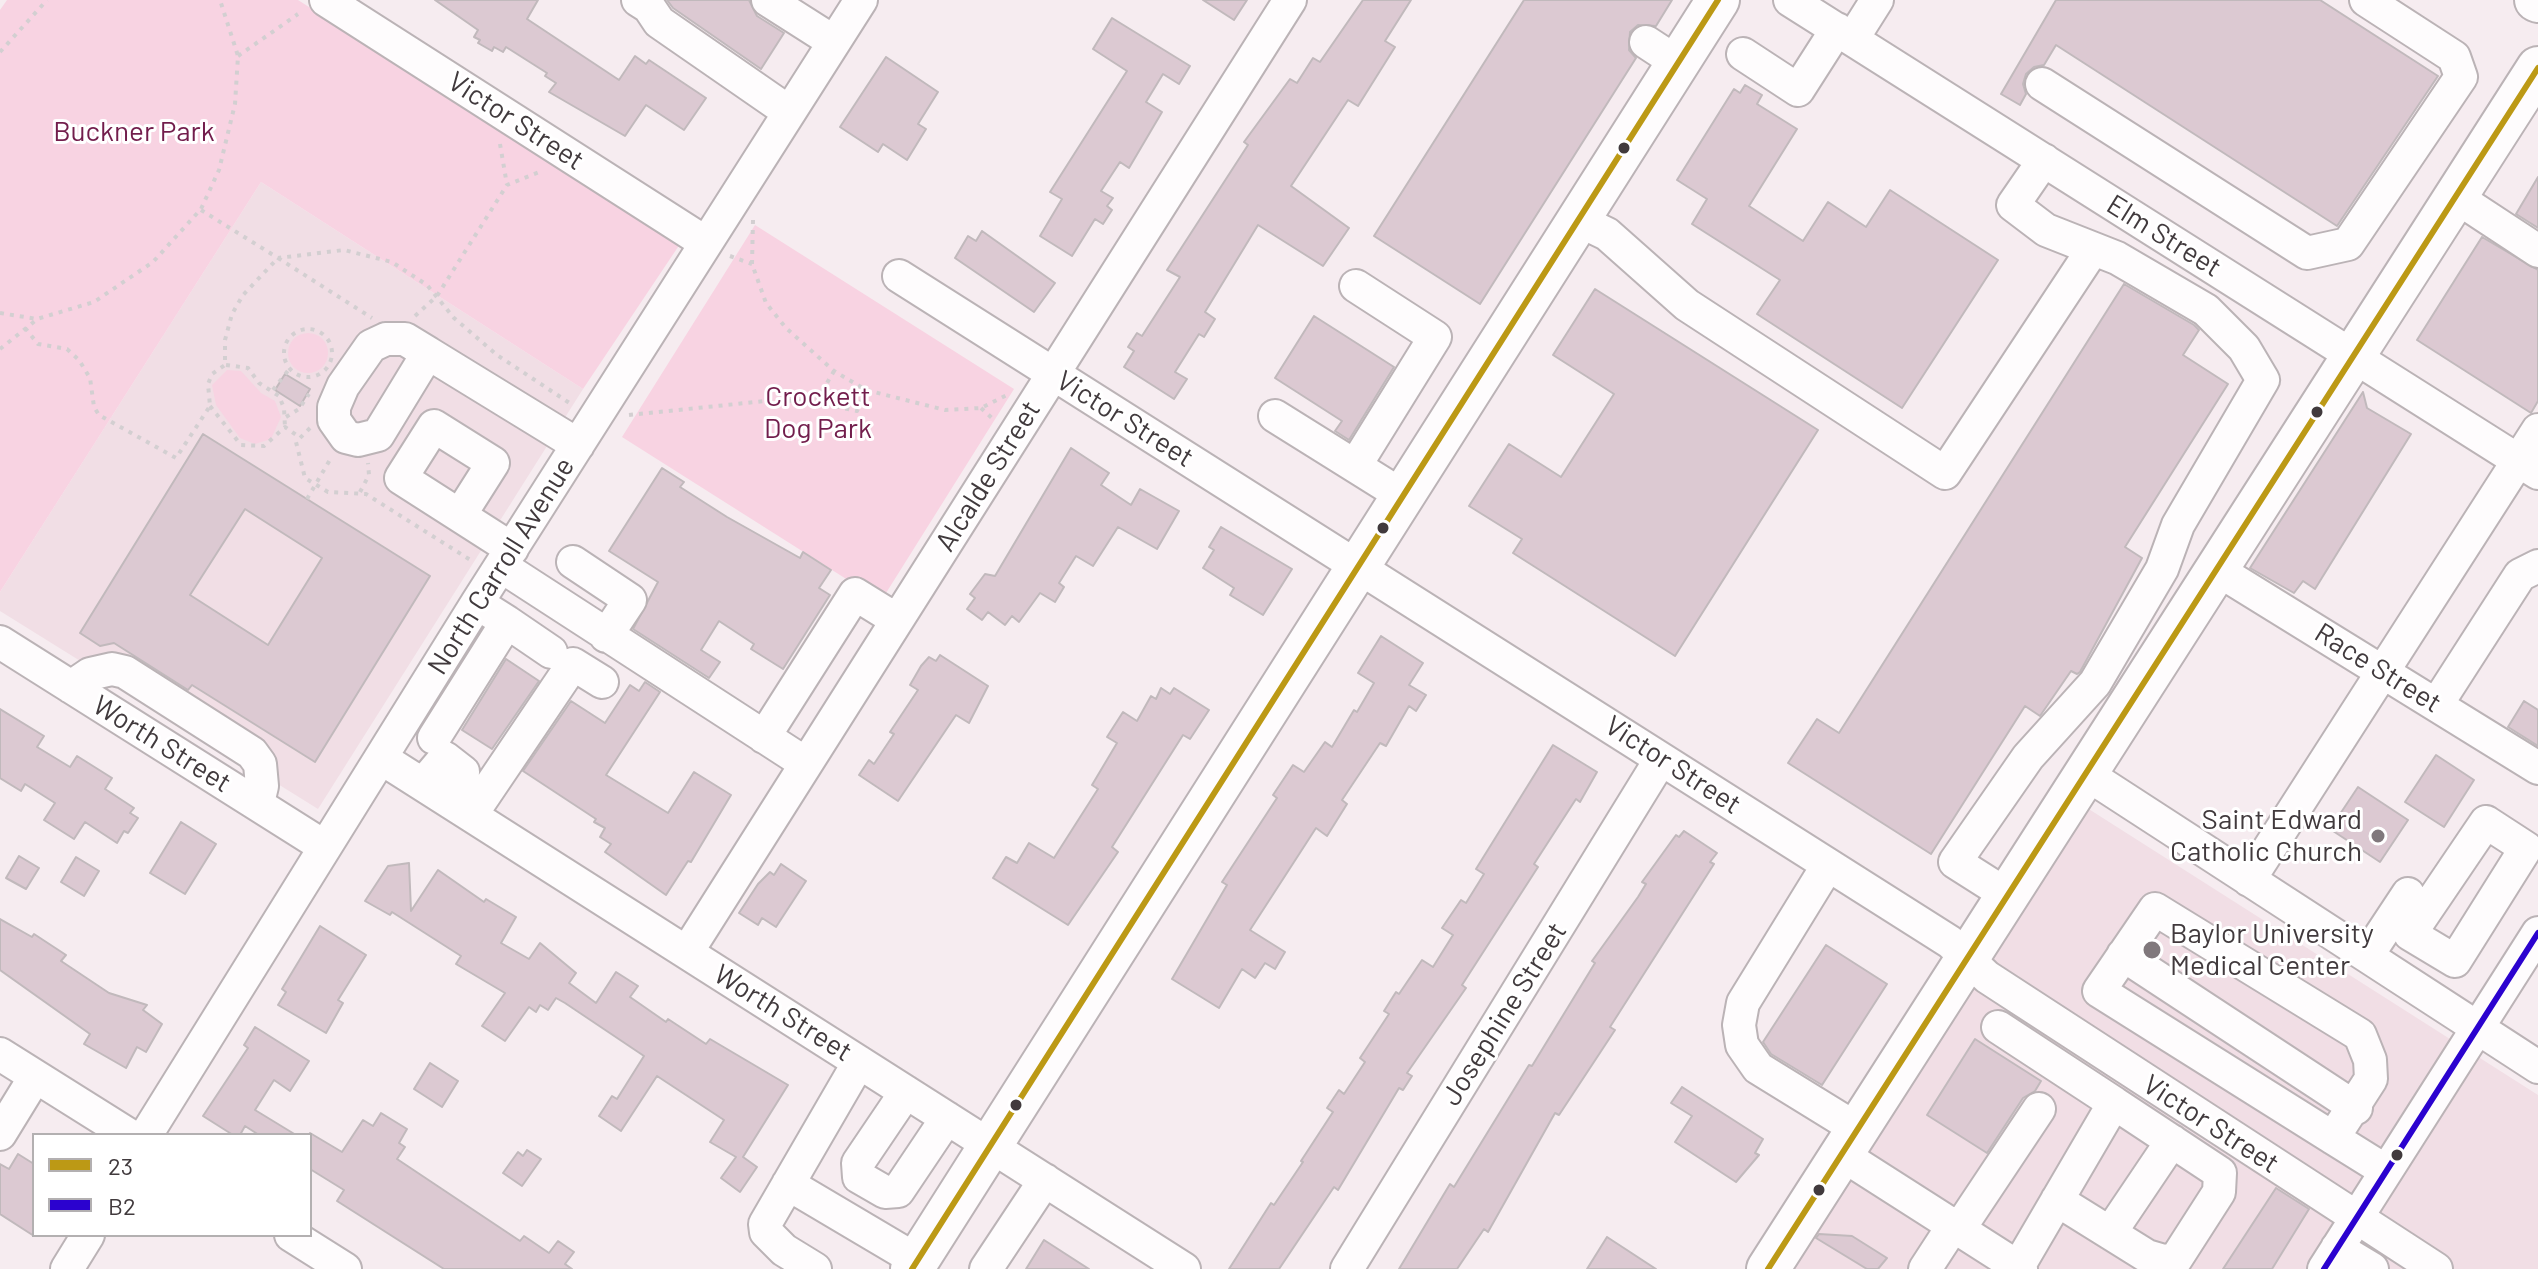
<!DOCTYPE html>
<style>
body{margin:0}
#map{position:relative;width:2538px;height:1269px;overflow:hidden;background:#f6ecf0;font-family:Barlow,sans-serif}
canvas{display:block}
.legend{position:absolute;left:32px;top:1133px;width:280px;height:104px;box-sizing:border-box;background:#fff;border:2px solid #b3b0b1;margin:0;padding:10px 14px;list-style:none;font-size:24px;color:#413a3d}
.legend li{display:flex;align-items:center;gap:16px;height:40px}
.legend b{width:40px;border:2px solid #b3b0b1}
</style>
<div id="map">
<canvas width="2538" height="1269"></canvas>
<ul class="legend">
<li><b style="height:10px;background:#bc9915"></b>23</li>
<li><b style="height:10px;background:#2b02cf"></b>B2</li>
</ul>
</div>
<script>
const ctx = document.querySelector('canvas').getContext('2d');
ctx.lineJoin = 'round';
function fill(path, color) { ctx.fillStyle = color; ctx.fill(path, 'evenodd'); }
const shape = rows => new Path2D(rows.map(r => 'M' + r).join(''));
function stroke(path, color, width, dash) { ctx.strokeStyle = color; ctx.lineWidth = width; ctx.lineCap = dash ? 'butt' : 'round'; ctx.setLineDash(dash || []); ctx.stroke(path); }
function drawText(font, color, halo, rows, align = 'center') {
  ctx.font = font + ' Barlow,sans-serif'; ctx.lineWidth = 6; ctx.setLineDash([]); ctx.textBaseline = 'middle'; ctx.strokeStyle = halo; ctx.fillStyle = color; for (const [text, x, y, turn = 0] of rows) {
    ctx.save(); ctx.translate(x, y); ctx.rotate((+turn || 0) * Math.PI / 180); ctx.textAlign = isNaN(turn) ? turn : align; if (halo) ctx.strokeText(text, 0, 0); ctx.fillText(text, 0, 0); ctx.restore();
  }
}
fill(shape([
 [261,182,583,389,318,809,0,611,0,592],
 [2084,806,2538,1095,2538,1269,1792,1269]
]), '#f1dee5');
fill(shape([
 [7,0,298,0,680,244,583,389,261,182,0,592,0,10],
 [755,225,1014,389,881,601,622,437],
 '288 353a20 20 0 1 1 40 0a20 20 0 1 1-40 0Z',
 [227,370,241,371,261,393,275,401,281,417,271,439,255,444,240,438,216,405,212,385]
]), '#f8d3e2');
const building = shape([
 [435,0,538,0,527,19,619,80,635,56,646,64,649,60,706,98,684,130,646,105,625,136,549,92,556,83,545,76,547,73,506,47,503,52,494,47,492,51,478,43,480,40,474,37,478,30,435,0],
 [667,0,749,0,757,16,784,33,761,69,673,8,667,0],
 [1203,0,1247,0,1234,20,1203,0],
 [1363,0,1411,0,1385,41,1395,47,1358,106,1348,100,1291,186,1349,228,1323,266,1258,225,1205,312,1215,319,1204,337,1199,334,1175,372,1187,379,1174,399,1124,367,1134,351,1128,347,1137,333,1142,336,1180,277,1167,270,1248,145,1244,142,1290,79,1297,83,1313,58,1320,62,1363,0],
 [1524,0,1672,0,1656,26,1638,25,1630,32,1629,50,1636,58,1480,304,1374,236,1524,0],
 [2056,0,2320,0,2438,76,2337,226,2056,45,2044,65,2034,67,2026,74,2023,84,2026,94,2020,105,2001,94,2056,0],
 [1112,18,1190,66,1179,84,1163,74,1146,102,1162,112,1129,168,1120,162,1101,191,1113,198,1107,206,1112,210,1103,224,1095,219,1072,256,1040,236,1062,199,1050,192,1127,71,1093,49,1112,18],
 [886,57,938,92,918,124,926,129,907,160,883,144,878,152,840,127,886,57],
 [1745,85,1762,95,1757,104,1797,129,1749,206,1803,241,1828,202,1866,227,1890,190,1998,260,1902,408,1757,314,1780,280,1692,224,1707,199,1677,180,1734,89,1740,93,1745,85],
 [2538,177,2538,228,2516,214,2538,177],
 [982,231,1055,283,1034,312,955,258,968,236,976,241,982,231],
 [2482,237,2538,270,2538,401,2531,413,2417,340,2482,237],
 [2124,284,2194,325,2199,330,2183,355,2228,384,2125,547,2142,558,2080,672,2077,674,2071,671,2040,716,2025,706,1931,854,1788,763,1817,719,1839,733,2124,284],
 [1595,289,1818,430,1675,656,1513,553,1522,539,1469,506,1509,444,1561,477,1614,394,1553,355,1595,289],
 [1314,316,1394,367,1349,440,1335,431,1342,421,1275,378,1314,316],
 [285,374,310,389,300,406,275,390,285,374],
 [2363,392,2367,408,2411,434,2315,589,2303,581,2294,593,2250,568,2363,392],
 [203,434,430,576,315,762,192,685,188,690,114,643,100,646,80,633,203,434],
 [245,509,322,558,268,645,190,595,245,509],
 [1071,448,1109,473,1101,485,1131,505,1140,489,1179,511,1157,549,1118,527,1093,566,1076,556,1059,583,1064,587,1055,602,1040,593,1019,622,1012,616,1005,625,988,612,982,620,967,609,975,598,970,594,985,574,995,576,1071,448],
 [662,468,684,482,680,487,727,517,800,558,803,552,831,570,819,588,830,595,783,669,751,649,754,644,719,621,701,650,720,662,709,678,633,629,658,582,609,551,662,468],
 [1221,527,1292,569,1263,615,1230,595,1234,588,1203,568,1214,550,1209,547,1221,527],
 [1381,636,1423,663,1409,685,1426,695,1416,711,1409,706,1386,746,1380,743,1342,800,1347,804,1327,836,1316,828,1250,930,1285,952,1275,969,1265,963,1255,978,1242,969,1219,1008,1172,979,1227,885,1222,882,1277,798,1273,795,1293,765,1304,772,1325,742,1332,747,1354,710,1357,712,1374,683,1358,673,1381,636],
 [940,655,988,686,969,723,956,715,898,801,859,775,869,760,874,764,894,734,890,732,918,690,910,685,921,666,929,657,936,661,940,655],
 [506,659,539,681,492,749,462,730,506,659],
 [645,682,660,692,606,775,668,813,694,772,731,795,691,862,688,861,666,895,605,852,611,844,600,837,605,828,594,822,596,819,523,771,571,701,605,723,630,685,639,691,645,682],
 [1161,688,1170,694,1174,688,1209,710,1190,739,1183,735,1112,847,1118,852,1068,925,993,878,1006,857,1017,863,1029,843,1054,858,1098,789,1092,785,1117,743,1107,737,1123,712,1137,721,1151,696,1156,699,1161,688],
 [2524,701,2538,710,2538,746,2508,727,2524,701],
 [0,709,44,736,37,747,70,767,77,756,112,778,105,789,134,808,130,813,138,818,128,833,124,831,117,843,85,822,74,839,44,820,55,803,25,784,21,791,0,778,0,709],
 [1553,745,1597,772,1580,802,1576,799,1534,864,1538,867,1462,985,1466,988,1407,1073,1412,1076,1403,1090,1399,1088,1338,1190,1334,1187,1279,1269,1229,1269,1271,1203,1274,1205,1303,1162,1301,1161,1333,1112,1327,1108,1339,1090,1344,1094,1365,1062,1360,1058,1389,1014,1384,1011,1396,992,1399,994,1422,960,1433,967,1453,935,1442,928,1461,900,1466,903,1484,874,1476,869,1553,745],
 [2436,755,2474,780,2444,827,2405,802,2436,755],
 [2358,787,2408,820,2380,862,2330,829,2358,787],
 [181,822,216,844,185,894,150,873,181,822],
 [1684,831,1717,853,1710,862,1714,864,1610,1027,1615,1030,1559,1115,1555,1113,1488,1232,1484,1229,1457,1269,1399,1269,1450,1184,1454,1187,1529,1065,1532,1066,1595,963,1592,961,1638,897,1646,884,1642,882,1676,835,1679,837,1684,831],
 [19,856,39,868,26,889,6,878,19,856],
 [76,857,99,871,84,896,61,882,76,857],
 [409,863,411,911,438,870,484,902,486,899,516,917,501,943,529,959,540,943,576,973,569,983,596,1003,616,972,638,986,630,997,666,1022,668,1019,706,1044,710,1039,788,1085,743,1157,757,1167,740,1192,721,1178,736,1157,710,1142,724,1120,657,1076,621,1131,599,1116,612,1096,617,1099,644,1056,565,1003,556,998,548,1010,540,1005,536,1012,529,1007,505,1041,482,1026,505,993,456,964,461,956,392,912,390,915,365,901,388,866,409,863],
 [781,864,806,881,776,927,762,918,758,925,739,913,758,884,770,872,774,875,781,864],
 [0,919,32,937,34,934,66,955,61,961,109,993,147,1005,143,1010,162,1024,146,1052,137,1047,126,1068,84,1044,90,1034,0,970,0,919],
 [320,926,366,955,338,1000,343,1003,326,1033,278,1005,286,992,282,989,320,926],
 [1826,945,1887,984,1822,1085,1771,1054,1763,1042,1826,945],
 [255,1027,309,1061,290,1091,274,1080,255,1110,296,1135,259,1135,245,1126,240,1135,233,1135,203,1116,248,1048,244,1045,255,1027],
 [1975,1039,2041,1081,2035,1091,2023,1098,1987,1153,1927,1115,1975,1039],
 [430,1063,458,1081,442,1107,414,1089,430,1063],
 [1682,1087,1763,1139,1755,1153,1759,1155,1736,1182,1675,1142,1692,1116,1671,1103,1682,1087],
 [381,1113,407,1129,399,1143,405,1147,397,1159,520,1241,524,1236,549,1253,558,1241,574,1252,565,1264,572,1269,444,1269,337,1201,344,1190,310,1169,310,1133,342,1152,363,1120,373,1126,381,1113],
 [527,1150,541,1159,522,1186,503,1173,518,1152,523,1156,527,1150],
 [18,1154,34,1164,34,1236,0,1214,0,1164,9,1169,18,1154],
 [2276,1188,2309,1209,2272,1269,2223,1269,2276,1188],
 [1819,1234,1852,1236,1887,1258,1878,1269,1867,1269,1816,1238,1819,1234],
 [1607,1237,1656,1269,1587,1269,1607,1237],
 [1044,1240,1089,1269,1026,1269,1044,1240]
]);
fill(building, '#dcc9d2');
stroke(building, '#c1b9bc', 2);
const minor = shape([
 [326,0,706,243],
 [638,0,649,7,659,22,789,112],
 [768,0,834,42],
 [1790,0,2538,473],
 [1853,38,1877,0],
 [1646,42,1678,63],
 [1743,54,1798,90,1837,29],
 [2042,84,2307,253,2348,244,2461,77,2454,57,2366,0],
 [2456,197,2538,251],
 [1578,220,1607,234,1687,305,1945,473,2093,249],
 [899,276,1950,942,1987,977,2436,1269],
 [386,339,405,339,428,353,378,435,358,440,346,437,334,420,334,407,343,386,371,346,386,339],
 [428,353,578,445],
 [1275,416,1403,496],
 [1355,466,1435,337,1356,286],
 [460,515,493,463,434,426,401,478,512,549],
 [573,562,630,600,606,636],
 [501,566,805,763],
 [2216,569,2538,768],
 [507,622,551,652],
 [0,642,325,847],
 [71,687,90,674,112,669,125,672,252,753,260,764,262,786,258,803],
 [2437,704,2520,575,2538,566],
 [764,737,855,594,897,620],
 [434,738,507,622,477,603],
 [381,758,1184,1269],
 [2085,773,2538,1067],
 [423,784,445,758,463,772,462,784,450,802],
 [471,815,573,664,602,682],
 [2486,822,2526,848,2455,961,2410,934,2486,822],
 [1828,865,1743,1003,1739,1025,1742,1045,1758,1068,1857,1129],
 [2249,880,2538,430],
 [2007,895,1955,862,2028,757,2095,683,2162,569,2178,525,2263,380,2244,348,2206,310,2117,258,2046,230,2013,205,2044,160],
 [687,952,1290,0],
 [2123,955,2356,1108],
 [2367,956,2408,894],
 [1998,1027,2114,1103,2018,1267],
 [0,1054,129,1135],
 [906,1092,858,1163,859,1177,885,1192,898,1191,947,1118],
 [0,1134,35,1077],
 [146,1135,477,603,861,0],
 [2333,1138,2371,1079,2370,1060,2360,1035,2155,909,2099,991,2333,1138,2386,1171],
 [1841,1154,2021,1269],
 [788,1184,918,1261],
 [2057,1200,2147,1256,2164,1261,2176,1259,2219,1192,2220,1173,2114,1103],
 [1959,1229,2039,1109],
 [2110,1233,2172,1141],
 [291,1235,345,1269],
 [2337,1248,2372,1269],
 [67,1269,88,1235],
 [815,1269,784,1250,766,1232,765,1224,859,1062],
 [986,1269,1045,1180],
 [1347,1269,1661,759],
 [1925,1269,1953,1226],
 [2324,1269,2538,933]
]);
const major = shape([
 [2536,0,2538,1],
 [912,1269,1718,0],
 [1768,1269,2538,68]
]);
stroke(minor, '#bbb3b6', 36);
stroke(major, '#bbb3b6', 46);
stroke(shape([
 [0,52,47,0],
 [238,56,298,14],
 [500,144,507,185],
 [201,210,278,258,344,250,392,262,427,285,454,318,497,355,571,404],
 [753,220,752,264,766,303,786,328,834,371,866,390,945,410,981,408,1009,394],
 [730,256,752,264],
 [0,313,37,319,94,302,153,262,201,209,219,170,235,104,238,56,220,0],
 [415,316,437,296,507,185,542,171],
 [25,328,38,344,67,349,79,360,90,378,94,407,99,415,176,458,210,406,208,384,212,374,225,365,225,340,232,314,243,295,278,258,372,318],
 '284 353a24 24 0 1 1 48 0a24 24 0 1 1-48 0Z',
 [0,349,35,321],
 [226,365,248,368,259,383,279,396,284,408,285,427],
 [273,390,290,368],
 [816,402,857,411,866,390],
 [210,406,241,445,264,446,285,427,299,437],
 [981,408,993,419],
 [629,415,775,400,816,402,834,371],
 [286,417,299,409,309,394],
 [310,428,296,442,305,478,328,492,366,494,472,561],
 [360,492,369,475,368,463],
 [307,499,331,458]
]), '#d3cfd1', 4, [4, 6]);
stroke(minor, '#fefcfd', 32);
stroke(major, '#fefcfd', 42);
stroke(shape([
 [912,1269,1718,0],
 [1768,1269,2538,68]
]), '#bc9915', 6);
stroke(shape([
 [2324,1269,2538,933]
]), '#2b02cf', 6);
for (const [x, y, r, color] of [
 [1624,148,7,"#413a3d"],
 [2317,412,7,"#413a3d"],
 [1383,528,7,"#413a3d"],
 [2378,836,8,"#80787c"],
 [2152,950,10,"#80787c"],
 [1016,1105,7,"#413a3d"],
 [2397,1155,7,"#413a3d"],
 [1819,1190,7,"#413a3d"]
]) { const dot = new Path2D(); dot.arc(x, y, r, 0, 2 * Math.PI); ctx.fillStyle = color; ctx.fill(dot); stroke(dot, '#fff', 3); }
drawText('28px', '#413a3d', '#fff', [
 ["Victor Street",516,121,33],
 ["Elm Street",2164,236,32],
 ["Victor Street",1125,419,32],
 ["Alcalde Street",988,476,-58],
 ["North Carroll Avenue",501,566,-58],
 ["Race Street",2378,668,32],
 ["Worth Street",162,744,32],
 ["Victor Street",1673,765,33],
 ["Worth Street",783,1013,32],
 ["Josephine Street",1504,1014,-58],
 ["Victor Street",2211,1124,33]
]);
drawText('28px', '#721d4c', '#fff', [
 ["Buckner Park",134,132],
 ["Crockett",818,397],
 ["Dog Park",818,429]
]);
drawText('28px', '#413a3d', '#fff', [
 ["Saint Edward",2362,820],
 ["Catholic Church",2362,852],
 ["Baylor University",2170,934,"left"],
 ["Medical Center",2170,966,"left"]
], 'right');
</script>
